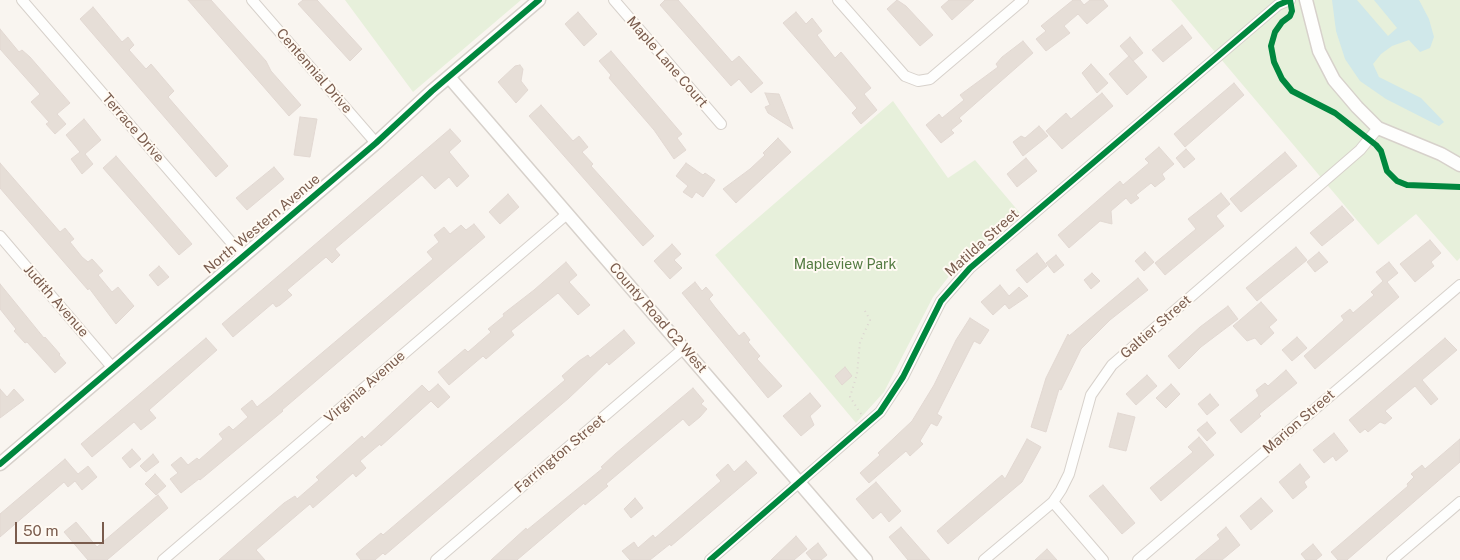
<!DOCTYPE html>
<style>
body{margin:0}
#map{position:relative;width:1460px;height:560px;overflow:hidden;background:#f9f5f0;font-family:"Public Sans",sans-serif}
canvas{display:block}
.scale{position:absolute;left:15px;top:522px;width:89px;height:22px;box-sizing:border-box;border:2px solid #7a5c4d;border-top:0;padding-left:6px;font-size:15px;line-height:18px;white-space:nowrap;color:#7a5c4d;-webkit-text-stroke:4px #fffaf3;paint-order:stroke}
</style>
<div id="map">
<canvas width="1460" height="560"></canvas>
<div class="scale">50 m</div>
</div>
<script>
const ctx = document.querySelector('canvas').getContext('2d');
ctx.lineJoin = 'round';
function fill(path, color) { ctx.fillStyle = color; ctx.fill(path, 'evenodd'); }
const shape = rows => new Path2D(rows.map(r => 'M' + r).join(''));
function stroke(path, color, width, dash) { ctx.strokeStyle = color; ctx.lineWidth = width; ctx.lineCap = dash ? 'butt' : 'round'; ctx.setLineDash(dash || []); ctx.stroke(path); }
function drawText(font, color, halo, rows, align = 'center') {
  ctx.font = font + ' "Public Sans",sans-serif'; ctx.lineWidth = 4; ctx.setLineDash([]); ctx.textBaseline = 'middle'; ctx.strokeStyle = halo; ctx.fillStyle = color; for (const [text, x, y, turn = 0] of rows) {
    ctx.save(); ctx.translate(x, y); ctx.rotate((+turn || 0) * Math.PI / 180); ctx.textAlign = isNaN(turn) ? turn : align; if (halo) ctx.strokeText(text, 0, 0); ctx.fillText(text, 0, 0); ctx.restore();
  }
}
fill(shape([
 [345,0,521,0,413,92],
 [1171,0,1460,0,1460,258,1457,261,1416,214,1378,245],
 [893,101,948,178,975,160,1020,213,953,271,933,297,884,392,856,423,715,255]
]), '#e7f0db');
fill(shape([
 [1332,0,1357,0,1388,36,1397,28,1374,0,1419,0,1429,19,1434,37,1430,48,1420,52,1409,40,1392,46,1381,54,1373,64,1379,77,1421,98,1444,122,1439,126,1386,99,1360,81,1345,59,1336,31]
]), '#d0e8ea');
const building = shape([
 [188,0,211,0,266,61,271,71,301,105,289,116,188,0],
 [303,0,317,0,362,49,350,61,298,4,303,0],
 [665,0,678,0,732,62,739,56,763,83,751,93,739,79,731,86,660,5,665,0],
 [897,0,906,6,933,35,920,46,887,9,897,0],
 [949,0,974,0,952,20,941,7,949,0],
 [1073,0,1080,0,1084,5,1090,0,1103,0,1108,6,1087,24,1078,14,1064,26,1070,33,1046,51,1036,39,1046,31,1041,26,1073,0],
 [93,7,122,42,128,37,134,45,129,50,146,69,151,64,174,91,168,97,228,166,216,177,80,19,93,7],
 [578,12,597,34,584,46,565,24,578,12],
 [796,12,806,24,812,18,822,31,817,35,835,58,841,52,871,88,864,94,877,110,861,124,852,113,857,108,852,102,783,23,796,12],
 [1182,25,1192,38,1163,62,1152,50,1182,25],
 [0,29,19,52,22,50,30,57,70,103,57,114,66,124,55,134,46,124,49,122,31,102,40,94,0,49,0,29],
 [1130,37,1143,53,1133,61,1120,46,1130,37],
 [1023,41,1033,53,959,118,962,121,951,130,954,133,941,143,926,125,939,114,942,118,964,100,960,95,998,67,996,64,1002,57,1023,41],
 [611,51,682,134,677,138,686,150,674,159,654,130,609,78,611,75,599,61,611,51],
 [1129,56,1147,77,1127,95,1109,74,1129,56],
 [1091,64,1108,83,1097,93,1082,73,1091,64],
 [520,65,523,69,521,81,528,90,516,103,498,82,515,66,520,65],
 [1234,83,1244,95,1185,147,1174,134,1234,83],
 [765,93,779,94,793,129,768,113,765,107,770,105,765,93],
 [1102,93,1113,106,1062,149,1046,131,1066,113,1071,119,1102,93],
 [541,105,573,141,579,136,588,147,582,152,593,164,591,166,654,236,643,246,529,116,541,105],
 [300,117,317,119,310,157,294,155,300,117],
 [84,119,101,140,85,154,93,164,82,174,71,159,80,152,66,135,84,119],
 [1039,126,1048,136,1023,156,1013,142,1021,136,1025,138,1039,126],
 [450,129,461,141,449,152,469,176,457,187,449,177,435,189,422,175,335,249,340,255,332,263,326,257,287,290,292,295,280,305,276,307,273,303,233,337,222,324,450,129],
 [778,138,791,152,736,203,723,189,750,169,765,155,763,153,778,138],
 [1159,147,1174,164,1162,174,1165,179,1155,187,1151,183,1136,195,1139,198,1131,204,1126,198,1111,211,1112,224,1100,221,1069,248,1058,235,1120,181,1123,185,1149,163,1145,159,1159,147],
 [1186,149,1195,159,1184,168,1176,158,1186,149],
 [1285,152,1297,166,1241,212,1230,199,1285,152],
 [116,156,192,244,179,255,103,168,116,156],
 [1026,158,1037,171,1017,187,1007,174,1026,158],
 [0,163,60,232,65,228,74,239,70,242,82,257,88,262,92,259,103,271,98,275,112,292,118,287,134,306,116,324,89,288,88,290,0,188,0,163],
 [686,163,703,175,705,173,715,180,703,197,696,192,692,198,683,192,688,186,676,176,686,163],
 [274,167,284,179,247,210,236,198,274,167],
 [1221,193,1230,204,1216,216,1224,226,1165,275,1155,263,1196,229,1188,219,1221,193],
 [508,194,519,207,500,224,489,212,508,194],
 [1342,206,1354,220,1322,246,1310,233,1342,206],
 [474,224,485,237,282,410,283,411,200,480,199,479,181,493,170,479,178,473,171,465,181,457,188,465,197,458,199,460,223,439,219,434,229,426,233,430,248,417,241,409,252,400,257,407,271,396,433,259,427,252,439,242,434,235,444,227,450,234,461,225,466,230,474,224],
 [1430,240,1441,253,1431,262,1434,266,1415,282,1400,264,1430,240],
 [672,244,681,254,674,260,682,268,670,279,654,261,672,244],
 [1296,247,1307,260,1257,301,1246,288,1296,247],
 [1145,252,1154,262,1144,271,1135,261,1145,252],
 [1319,252,1328,262,1315,272,1307,262,1319,252],
 [1037,253,1047,266,1027,283,1016,270,1037,253],
 [1056,255,1064,265,1054,273,1046,263,1056,255],
 [566,262,577,275,569,282,590,305,578,315,558,293,511,331,514,335,486,359,483,356,449,385,438,372,465,349,468,352,491,332,488,329,504,316,503,314,534,290,566,262],
 [1389,262,1398,273,1387,282,1399,297,1315,369,1304,356,1344,320,1341,316,1350,309,1353,313,1374,295,1371,292,1383,281,1376,272,1389,262],
 [159,266,169,277,158,286,149,275,159,266],
 [1092,273,1100,281,1091,289,1084,280,1092,273],
 [1138,278,1148,290,1110,320,1081,349,1061,390,1059,389,1046,432,1031,427,1046,378,1068,334,1069,336,1138,278],
 [695,282,702,291,706,287,713,295,709,299,715,307,739,336,744,332,750,340,748,342,760,356,757,359,782,386,768,398,682,293,695,282],
 [0,284,44,338,45,337,60,354,59,355,66,363,55,373,27,342,25,343,14,331,16,329,0,309,0,284],
 [1000,285,1009,296,1019,287,1028,296,1009,309,1005,304,993,315,981,302,1000,285],
 [1261,302,1277,320,1269,327,1274,333,1261,345,1255,338,1247,341,1233,326,1261,302],
 [1228,306,1238,319,1201,347,1179,369,1168,356,1200,327,1228,306],
 [970,318,989,330,980,344,974,341,937,414,942,417,937,426,931,423,920,441,923,444,910,456,906,451,869,483,860,473,880,455,878,453,912,421,934,385,956,340,970,318],
 [624,330,635,343,609,365,607,362,569,398,385,555,383,553,375,560,361,560,356,554,381,533,383,535,565,380,562,376,579,361,588,355,590,358,624,330],
 [1297,337,1307,348,1292,361,1282,350,1297,337],
 [206,338,217,350,149,410,156,418,141,430,134,422,92,457,81,444,206,338],
 [1445,338,1457,350,1422,380,1438,399,1431,405,1415,386,1385,411,1392,418,1385,424,1380,422,1368,432,1365,429,1360,433,1349,420,1445,338],
 [845,367,852,376,842,385,835,376,845,367],
 [1286,370,1297,383,1259,414,1261,416,1241,433,1230,420,1259,396,1256,390,1265,383,1268,386,1286,370],
 [1147,375,1157,386,1136,405,1126,394,1147,375],
 [438,384,450,397,438,408,431,401,381,446,380,444,360,461,366,468,356,477,353,473,313,508,310,504,256,550,265,560,219,560,284,503,295,496,297,499,319,480,316,477,362,436,364,439,422,385,429,392,438,384],
 [1171,384,1180,394,1166,408,1156,398,1171,384],
 [693,388,704,401,701,404,707,409,700,417,689,426,683,419,606,484,608,486,585,505,584,503,517,560,491,560,526,528,527,530,603,468,601,467,615,454,693,388],
 [0,389,7,397,14,389,24,400,0,418,0,389],
 [810,393,821,406,810,416,814,425,801,436,783,416,810,393],
 [1210,394,1219,405,1207,415,1198,404,1210,394],
 [1118,413,1135,417,1126,451,1109,447,1118,413],
 [1207,422,1216,433,1207,441,1197,430,1207,422],
 [1334,433,1348,451,1336,461,1333,456,1324,463,1313,450,1334,433],
 [1199,437,1214,455,1161,501,1150,488,1193,452,1188,447,1199,437],
 [1027,439,1041,447,1022,482,948,544,937,531,1002,475,1005,479,1027,439],
 [1460,439,1460,462,1347,560,1338,560,1331,552,1408,486,1407,484,1414,477,1411,474,1422,465,1425,469,1460,439],
 [132,449,141,459,130,468,122,458,132,449],
 [153,454,159,462,146,472,140,466,153,454],
 [65,459,78,474,88,466,97,477,82,490,75,481,68,487,64,482,0,537,0,514,65,459],
 [746,461,757,473,671,546,670,544,650,560,630,560,622,551,634,542,638,548,653,535,655,538,721,481,716,475,728,464,734,472,746,461],
 [1300,464,1310,477,1304,482,1307,487,1293,499,1279,482,1300,464],
 [155,474,166,486,156,495,145,484,155,474],
 [876,482,901,511,889,522,881,512,873,519,856,499,876,482],
 [1103,485,1135,523,1122,534,1089,496,1103,485],
 [158,495,168,508,107,560,88,560,64,532,76,522,97,547,158,495],
 [635,498,643,508,631,518,624,509,635,498],
 [1261,498,1273,511,1251,530,1240,516,1261,498],
 [901,527,930,560,908,560,889,537,901,527],
 [1226,527,1240,545,1222,560,1195,560,1220,539,1217,535,1226,527],
 [796,536,807,549,794,560,771,560,796,536],
 [818,543,827,555,821,560,812,560,806,553,818,543],
 [1313,544,1322,555,1316,560,1306,560,1301,554,1313,544],
 [1047,549,1057,560,1035,560,1047,549]
]);
fill(building, '#e6ded7');
stroke(building, '#e2d8d2', 1);
const minor = shape([
 [22,0,243,256],
 [252,0,376,143],
 [614,0,721,124],
 [838,0,905,76,918,81,930,79,1023,0],
 [0,236,112,367],
 [1053,502,1103,560],
 [163,560,567,214],
 [436,560,684,348],
 [710,560,880,412,903,377,941,301,970,268,1278,5,1290,0],
 [984,560,1053,502,1061,490,1069,474,1091,395,1112,365,1360,150,1378,128],
 [1138,560,1460,285],
 [1392,560,1460,502]
]);
const tertiary = shape([
 [1306,0,1319,51,1334,80,1357,107,1378,128,1441,154,1460,165],
 [449,77,866,560],
 [0,464,376,143,432,91,539,0]
]);
stroke(minor, '#d7d1cb', 12);
stroke(tertiary, '#d7d1cb', 15);
stroke(shape([
 [861,414,850,397,857,374,860,342,870,320,864,309]
]), '#dcd5d0', 2, [1, 4]);
stroke(minor, '#fefefd', 10);
stroke(tertiary, '#fefefd', 12);
stroke(shape([
 [1290,0,1292,11,1290,16,1282,22,1275,32,1271,46,1274,62,1282,79,1292,91,1335,113,1376,145,1381,151,1387,171,1397,181,1407,185,1460,187],
 [0,464,376,143,432,91,539,0],
 [710,560,880,412,903,377,941,301,970,268,1278,5,1290,0]
]), '#00873e', 6);
drawText('14px', '#7a5c4d', '#fffaf3', [
 ["Maple Lane Court",667,62,49],
 ["Centennial Drive",314,71,49],
 ["Terrace Drive",133,128,49],
 ["North Western Avenue",262,224,-40],
 ["Matilda Street",982,243,-42],
 ["Judith Avenue",56,301,49],
 ["County Road C2 West",658,318,49],
 ["Galtier Street",1156,327,-41],
 ["Virginia Avenue",365,387,-41],
 ["Marion Street",1299,422,-41],
 ["Farrington Street",560,454,-40]
]);
drawText('14px', '#537a41', '#fffaf3', [
 ["Mapleview Park",845,265]
]);
</script>
